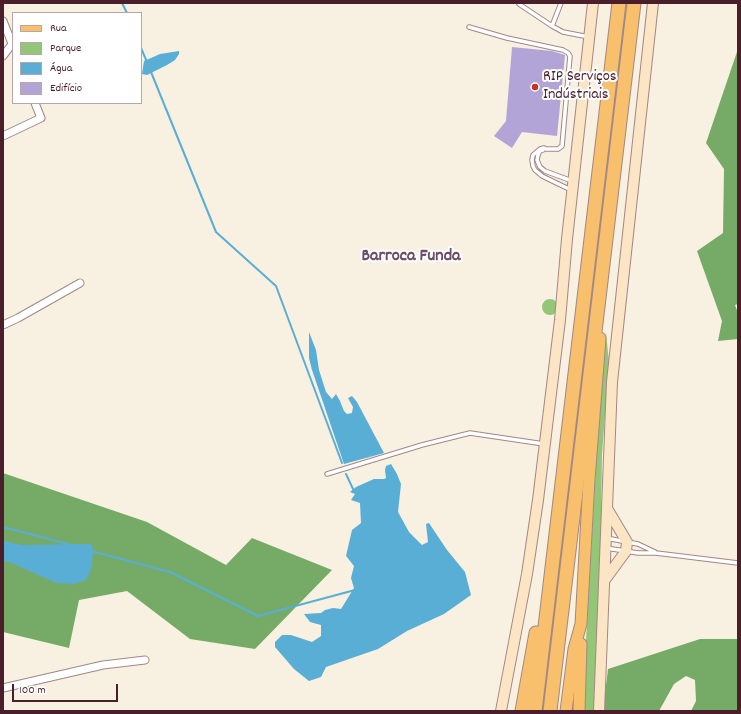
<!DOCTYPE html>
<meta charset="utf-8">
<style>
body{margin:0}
#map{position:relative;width:741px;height:714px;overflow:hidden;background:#f8f0e1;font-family:Dekko,sans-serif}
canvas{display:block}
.frame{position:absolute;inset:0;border:4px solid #4a1f2b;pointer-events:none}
.legend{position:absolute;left:12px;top:12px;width:130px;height:92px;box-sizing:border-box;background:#fff;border:1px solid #b7a5aa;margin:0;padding:5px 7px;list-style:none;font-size:12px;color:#4a1f2b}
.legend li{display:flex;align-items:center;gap:8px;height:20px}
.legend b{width:20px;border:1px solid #b7a5aa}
.scale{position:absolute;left:12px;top:684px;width:106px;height:18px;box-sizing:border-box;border:2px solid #4a1f2b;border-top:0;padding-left:5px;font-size:12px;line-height:14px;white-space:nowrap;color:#4a1f2b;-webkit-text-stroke:3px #fff;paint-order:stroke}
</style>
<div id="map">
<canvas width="741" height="714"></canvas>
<div class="frame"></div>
<ul class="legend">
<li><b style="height:5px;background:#f8bf6c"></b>Rua</li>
<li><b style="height:11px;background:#93c676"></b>Parque</li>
<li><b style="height:11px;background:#59aed5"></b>Água</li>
<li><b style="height:11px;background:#b2a4d6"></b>Edifício</li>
</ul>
<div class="scale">100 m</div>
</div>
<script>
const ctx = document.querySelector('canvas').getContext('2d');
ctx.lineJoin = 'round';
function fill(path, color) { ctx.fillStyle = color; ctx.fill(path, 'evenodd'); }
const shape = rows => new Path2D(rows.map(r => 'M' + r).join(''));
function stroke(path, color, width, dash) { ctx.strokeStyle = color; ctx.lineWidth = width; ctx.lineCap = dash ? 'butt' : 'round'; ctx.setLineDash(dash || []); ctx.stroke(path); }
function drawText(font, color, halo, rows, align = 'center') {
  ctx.font = font + ' Dekko,sans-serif'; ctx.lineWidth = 4; ctx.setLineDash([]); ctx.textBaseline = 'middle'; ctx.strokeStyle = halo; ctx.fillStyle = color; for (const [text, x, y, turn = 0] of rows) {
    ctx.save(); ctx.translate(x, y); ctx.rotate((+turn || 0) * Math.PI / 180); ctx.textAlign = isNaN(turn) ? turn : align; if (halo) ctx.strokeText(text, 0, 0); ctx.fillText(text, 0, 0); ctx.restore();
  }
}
fill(shape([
 '542 307a8 8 0 1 1 16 0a8 8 0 1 1-16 0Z',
 [606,333,609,362,602,454,600,585,594,694,595,711,582,711,599,410]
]), '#93c676');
fill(shape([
 [738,49,738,304,735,305,738,313,738,339,718,341,722,321,697,251,723,233,724,169,706,143],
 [3,473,147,522,226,565,252,538,332,570,255,649,190,639,127,591,79,600,69,648,3,632],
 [700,639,738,639,738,711,691,711,696,701,695,680,686,676,674,684,659,711,605,711,605,694,608,669]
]), '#76ab67');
fill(shape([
 [179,51,179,54,175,60,167,65,147,75,142,74,144,61,160,54],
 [309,332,316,350,319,370,326,392,332,399,336,394,340,401,344,411,347,414,352,413,353,407,348,398,352,396,357,402,384,453,344,464,312,370,309,358],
 [391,464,397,474,401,484,398,512,409,532,422,545,428,542,426,524,429,523,447,550,465,572,471,595,444,614,407,631,378,649,326,667,321,677,309,681,294,669,275,647,275,642,282,635,291,635,312,642,321,636,321,625,310,622,304,614,321,613,325,610,333,608,341,609,354,588,351,578,354,566,346,556,352,530,361,523,360,503,351,500,355,494,350,492,356,487,374,479,384,479,386,478,385,470,386,466],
 [3,541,22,545,91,544,93,550,92,567,86,580,74,584,56,583,12,563,3,561]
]), '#59aed5');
stroke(shape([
 [122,3,127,13],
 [141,48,147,62],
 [151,72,216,232,276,286,342,463],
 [346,474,354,491],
 [3,527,72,545],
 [91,551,170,572,258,616,355,590]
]), '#59aed5', 2);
fill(shape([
 [512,47,552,51,565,55,557,136,522,132,512,148,494,136,506,121]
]), '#b2a4d6');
const lane = shape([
 [519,4,552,26,563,32,589,37],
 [552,26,561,3],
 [469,27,507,38,563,50,568,53,570,56,562,146,558,149,546,149,544,148,540,149,533,155,532,160,533,166,535,170,542,176,571,190],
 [543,150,540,151,538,155,537,160,540,167,545,171,572,181],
 [327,474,422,445,470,433,544,444],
 [606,538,638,544,655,552],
 [606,548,638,553,656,553,738,563]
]);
const street = shape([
 [3,21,13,46],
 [3,56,12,44],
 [3,136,41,118,35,103],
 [3,325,18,318,80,283],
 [3,688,103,665,145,660]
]);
const secondary = shape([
 [604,581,626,551,627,542,608,510],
 [501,711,527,574,538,500,560,320,567,239,593,3],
 [599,711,612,382,653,3]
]);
const primary = shape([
 [566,711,574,649,581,624,589,480,600,338],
 [579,711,581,644]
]);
const highway = shape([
 [522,711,536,633],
 [535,711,619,3],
 [550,711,634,3]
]);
stroke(lane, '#a18886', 5.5);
stroke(street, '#a18886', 9);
stroke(secondary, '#a18886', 12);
stroke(primary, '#a18886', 13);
stroke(highway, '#a18886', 15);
stroke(lane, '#fff', 3.5);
stroke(street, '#fff', 7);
stroke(secondary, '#fce5c4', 10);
stroke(primary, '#f8bf6c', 11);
stroke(highway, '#f8bf6c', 13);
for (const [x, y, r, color] of [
 [535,87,4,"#c8321e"]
]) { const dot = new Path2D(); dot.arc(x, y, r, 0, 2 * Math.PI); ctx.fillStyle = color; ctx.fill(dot); stroke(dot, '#fff', 1.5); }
drawText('16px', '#4a1f2b', '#fff', [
 ["RIP Serviços",543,78],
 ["Indústriais",543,96]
], 'left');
drawText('bold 18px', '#6e4e67', '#fff', [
 ["Barroca Funda",411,258]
]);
</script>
